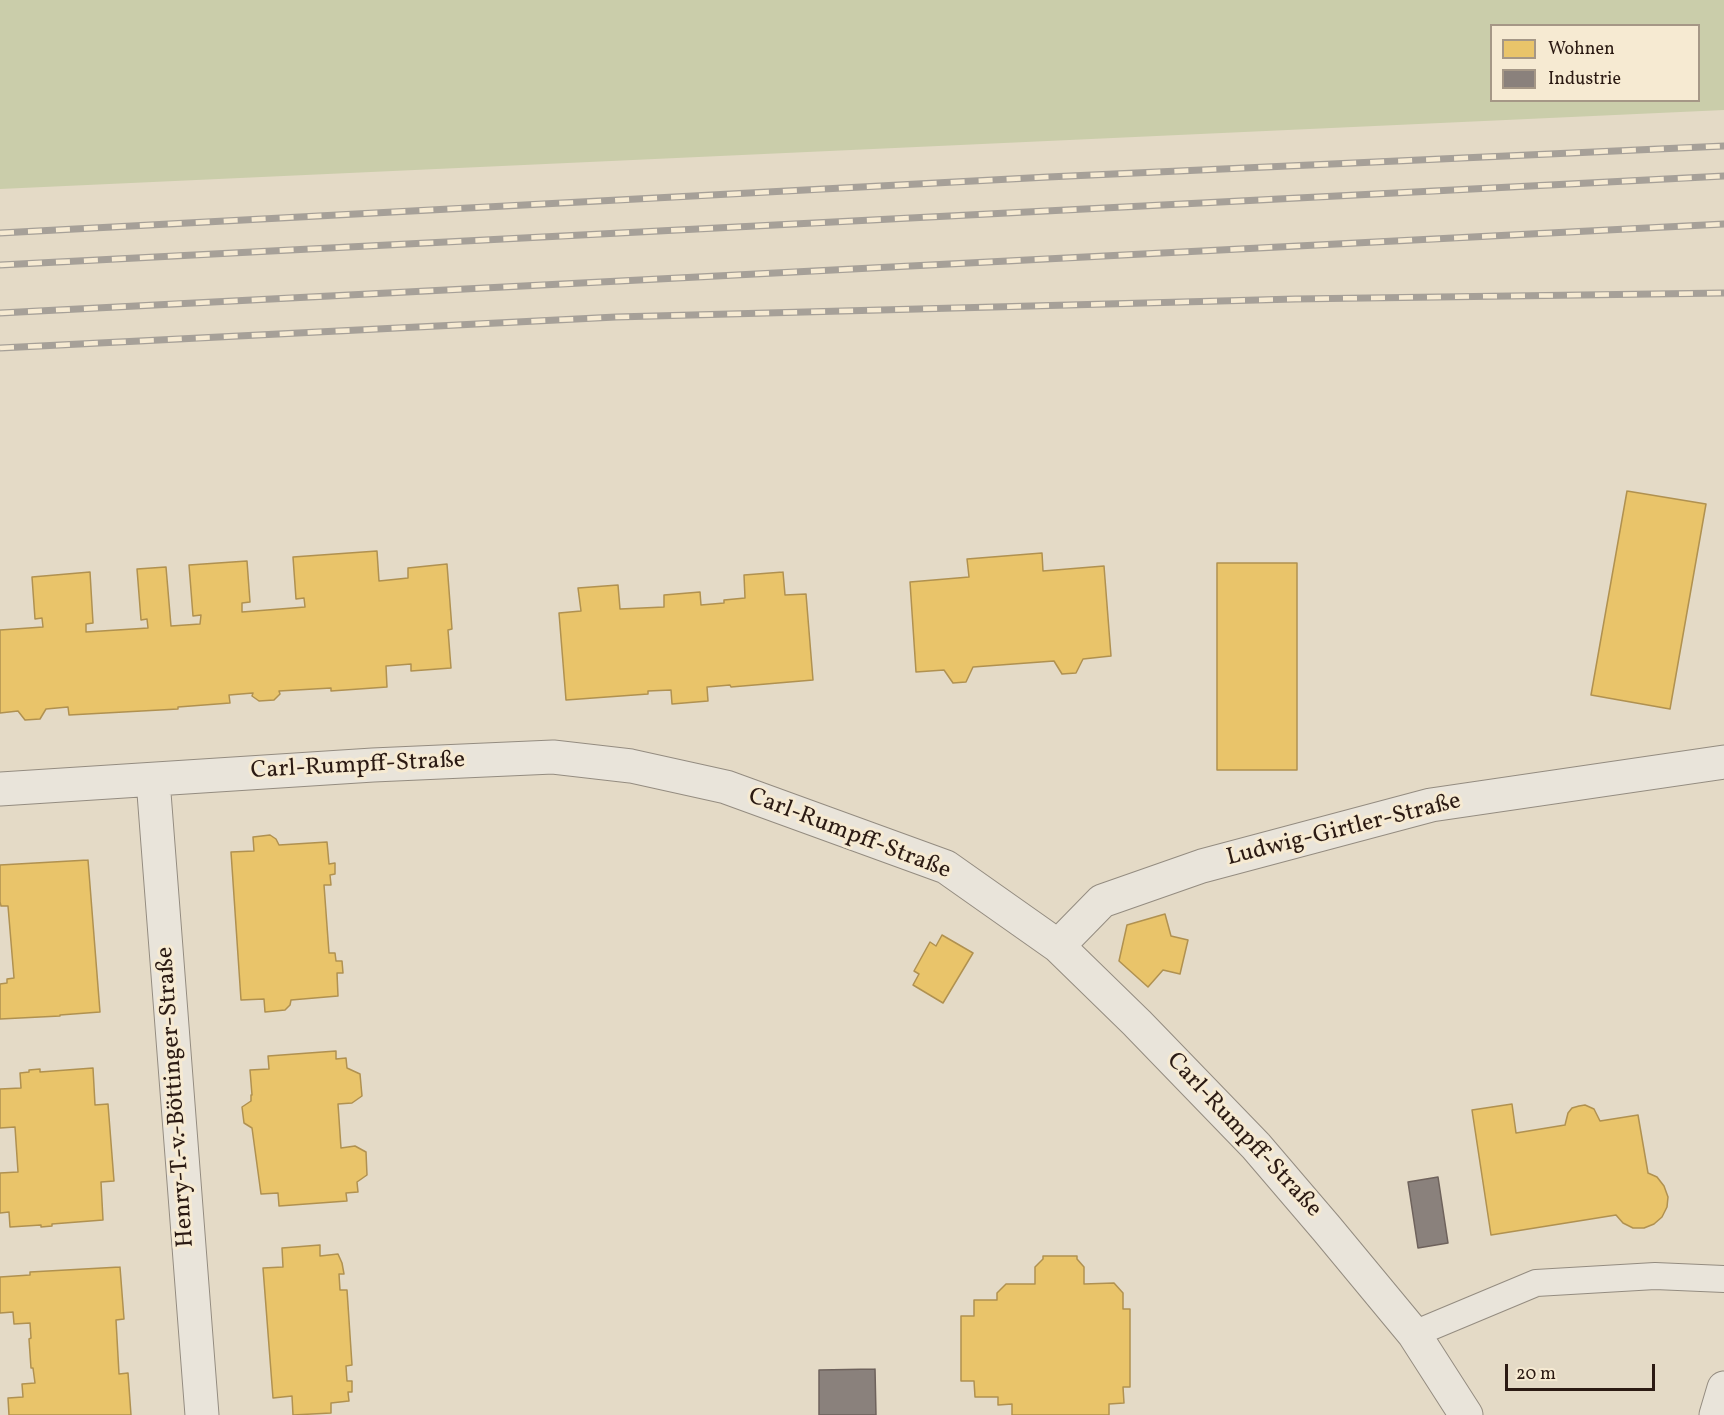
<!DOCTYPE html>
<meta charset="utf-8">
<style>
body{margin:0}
#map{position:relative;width:1724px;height:1415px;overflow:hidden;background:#e4dac6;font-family:Vollkorn,serif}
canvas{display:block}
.legend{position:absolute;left:1490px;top:24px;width:210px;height:78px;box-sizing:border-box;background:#f6ead2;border:2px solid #a59786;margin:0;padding:8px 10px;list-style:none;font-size:18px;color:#2b1a13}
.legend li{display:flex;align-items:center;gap:12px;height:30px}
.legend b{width:30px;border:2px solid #a59786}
.scale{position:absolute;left:1505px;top:1364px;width:150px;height:27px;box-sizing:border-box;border:3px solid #2b1a13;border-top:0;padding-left:8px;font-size:18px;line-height:21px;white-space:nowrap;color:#2b1a13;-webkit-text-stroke:4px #f6ead2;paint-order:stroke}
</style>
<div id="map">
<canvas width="1724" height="1415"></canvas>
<ul class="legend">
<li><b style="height:16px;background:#e9c46a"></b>Wohnen</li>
<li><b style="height:16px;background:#8a817c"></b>Industrie</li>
</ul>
<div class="scale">20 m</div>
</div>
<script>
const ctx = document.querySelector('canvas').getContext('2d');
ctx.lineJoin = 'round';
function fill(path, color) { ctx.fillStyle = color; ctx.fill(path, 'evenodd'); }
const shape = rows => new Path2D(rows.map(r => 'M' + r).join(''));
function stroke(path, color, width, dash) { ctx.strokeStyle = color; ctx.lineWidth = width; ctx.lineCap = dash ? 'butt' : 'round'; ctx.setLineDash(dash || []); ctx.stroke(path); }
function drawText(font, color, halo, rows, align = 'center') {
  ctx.font = font + ' Vollkorn,serif'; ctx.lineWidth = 6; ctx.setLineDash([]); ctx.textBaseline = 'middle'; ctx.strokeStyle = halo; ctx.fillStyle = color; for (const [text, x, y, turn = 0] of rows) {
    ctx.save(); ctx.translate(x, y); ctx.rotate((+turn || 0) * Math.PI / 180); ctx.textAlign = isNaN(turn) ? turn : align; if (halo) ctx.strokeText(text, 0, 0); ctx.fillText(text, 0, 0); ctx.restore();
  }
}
fill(shape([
 [0,0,1724,0,1724,110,0,189],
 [1492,26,1698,26,1698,100,1492,100]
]), '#cacdaa');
const homes = shape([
 [1627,491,1706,504,1670,709,1591,695,1627,491],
 [377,551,379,581,408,578,408,568,447,564,452,629,448,630,451,668,411,671,411,664,386,666,387,687,331,691,331,688,279,691,280,694,274,700,259,701,252,696,253,693,229,695,230,703,178,707,178,709,69,715,68,707,46,709,40,719,25,720,18,711,0,713,0,630,43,627,42,618,35,619,32,577,90,572,93,623,86,624,86,632,148,628,147,619,141,620,137,569,166,567,171,626,200,624,201,615,193,616,189,565,247,561,250,602,242,603,242,612,305,607,304,598,296,599,293,557,377,551],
 [1042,553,1043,571,1104,566,1111,656,1083,659,1076,673,1062,674,1054,661,973,667,966,682,953,683,944,670,916,672,910,582,969,577,967,559,1042,553],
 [1217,563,1297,563,1297,770,1217,770,1217,563],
 [783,572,785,595,806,594,813,680,731,687,730,685,707,687,708,701,672,704,671,690,648,691,648,694,566,700,559,613,581,611,578,588,618,585,620,609,664,607,664,595,700,592,701,605,724,603,724,600,745,598,744,575,783,572],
 [270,835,276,839,279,845,327,842,329,864,335,863,335,874,330,875,331,885,324,885,329,953,335,953,336,961,342,961,343,973,337,973,338,996,291,1000,290,1005,285,1010,265,1012,264,999,241,1000,231,852,254,851,253,837,270,835],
 [88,860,100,1012,60,1015,60,1016,0,1019,0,984,7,983,7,979,14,978,8,906,1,906,0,902,0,865,88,860],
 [1165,914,1171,936,1188,940,1180,974,1163,970,1148,987,1119,961,1127,925,1165,914],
 [942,935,973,953,943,1003,913,985,919,974,914,971,930,942,936,946,942,935],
 [336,1051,336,1059,346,1058,347,1068,360,1074,362,1096,352,1103,338,1104,341,1148,355,1146,366,1152,367,1175,357,1182,358,1192,346,1193,347,1201,279,1206,278,1193,261,1194,252,1128,244,1123,242,1107,251,1101,251,1095,252,1095,250,1070,269,1069,268,1056,336,1051],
 [93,1068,95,1105,108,1104,114,1181,101,1182,103,1220,52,1224,52,1226,41,1227,41,1225,10,1227,9,1212,0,1213,0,1173,18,1172,15,1127,0,1128,0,1089,21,1088,20,1073,29,1072,29,1070,40,1069,40,1072,93,1068],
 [1512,1104,1516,1133,1565,1125,1568,1113,1572,1108,1579,1106,1585,1105,1594,1109,1600,1121,1638,1115,1648,1173,1657,1177,1664,1186,1668,1197,1667,1207,1662,1217,1654,1224,1644,1228,1633,1228,1623,1223,1616,1215,1491,1235,1472,1110,1512,1104],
 [320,1245,320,1256,338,1254,342,1263,344,1274,339,1274,340,1290,347,1290,352,1365,346,1366,347,1381,352,1381,352,1392,348,1392,349,1401,331,1403,331,1413,293,1415,292,1396,273,1398,263,1268,283,1267,282,1248,320,1245],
 [1043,1256,1077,1256,1077,1259,1084,1267,1084,1284,1114,1283,1123,1293,1123,1309,1130,1309,1130,1387,1123,1387,1124,1403,1109,1404,1109,1415,1012,1415,1012,1404,998,1405,998,1397,975,1397,974,1381,961,1381,961,1316,974,1316,974,1300,997,1300,997,1293,1006,1284,1035,1284,1035,1267,1043,1259,1043,1256],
 [120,1267,124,1319,116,1320,119,1374,128,1373,131,1415,9,1415,8,1398,23,1397,22,1384,35,1383,33,1368,31,1368,29,1339,31,1338,30,1323,14,1324,13,1312,0,1313,0,1277,30,1275,30,1272,120,1267]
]);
fill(homes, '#e9c46a');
stroke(homes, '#b09150', 1.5);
const industry = shape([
 [1438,1177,1448,1243,1418,1248,1408,1182,1438,1177],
 [875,1369,876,1415,819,1415,819,1370,875,1369]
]);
fill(industry, '#8a817c');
stroke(industry, '#6e625c', 1.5);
const lane = shape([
 [1414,1334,1536,1283,1655,1276,1724,1279]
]);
const street = shape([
 [153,780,202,1415],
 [0,789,373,765,553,757,631,766,726,787,946,867,1058,946,1137,1023,1256,1146,1327,1229,1414,1334,1466,1415],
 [1058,946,1102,901,1202,866,1431,805,1724,762],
 [1716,1415,1724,1388]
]);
stroke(lane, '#948c80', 28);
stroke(street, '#948c80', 35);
stroke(lane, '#e9e4da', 26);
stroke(street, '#e9e4da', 33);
const rail = shape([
 [0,233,1048,177,1724,146],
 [0,265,1724,176],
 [0,313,1724,224],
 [0,348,616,317,1295,299,1724,293]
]);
stroke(rail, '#a6a098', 7);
stroke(rail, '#f6ead2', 4.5, [14]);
drawText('24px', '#2b1a13', '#f6ead2', [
 ["Carl-Rumpff-Straße",358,767,-3],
 ["Ludwig-Girtler-Straße",1344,831,-14],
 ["Carl-Rumpff-Straße",849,835,21],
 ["Henry-T.-v.-Böttinger-Straße",177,1097,-94],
 ["Carl-Rumpff-Straße",1243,1136,47]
]);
</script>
